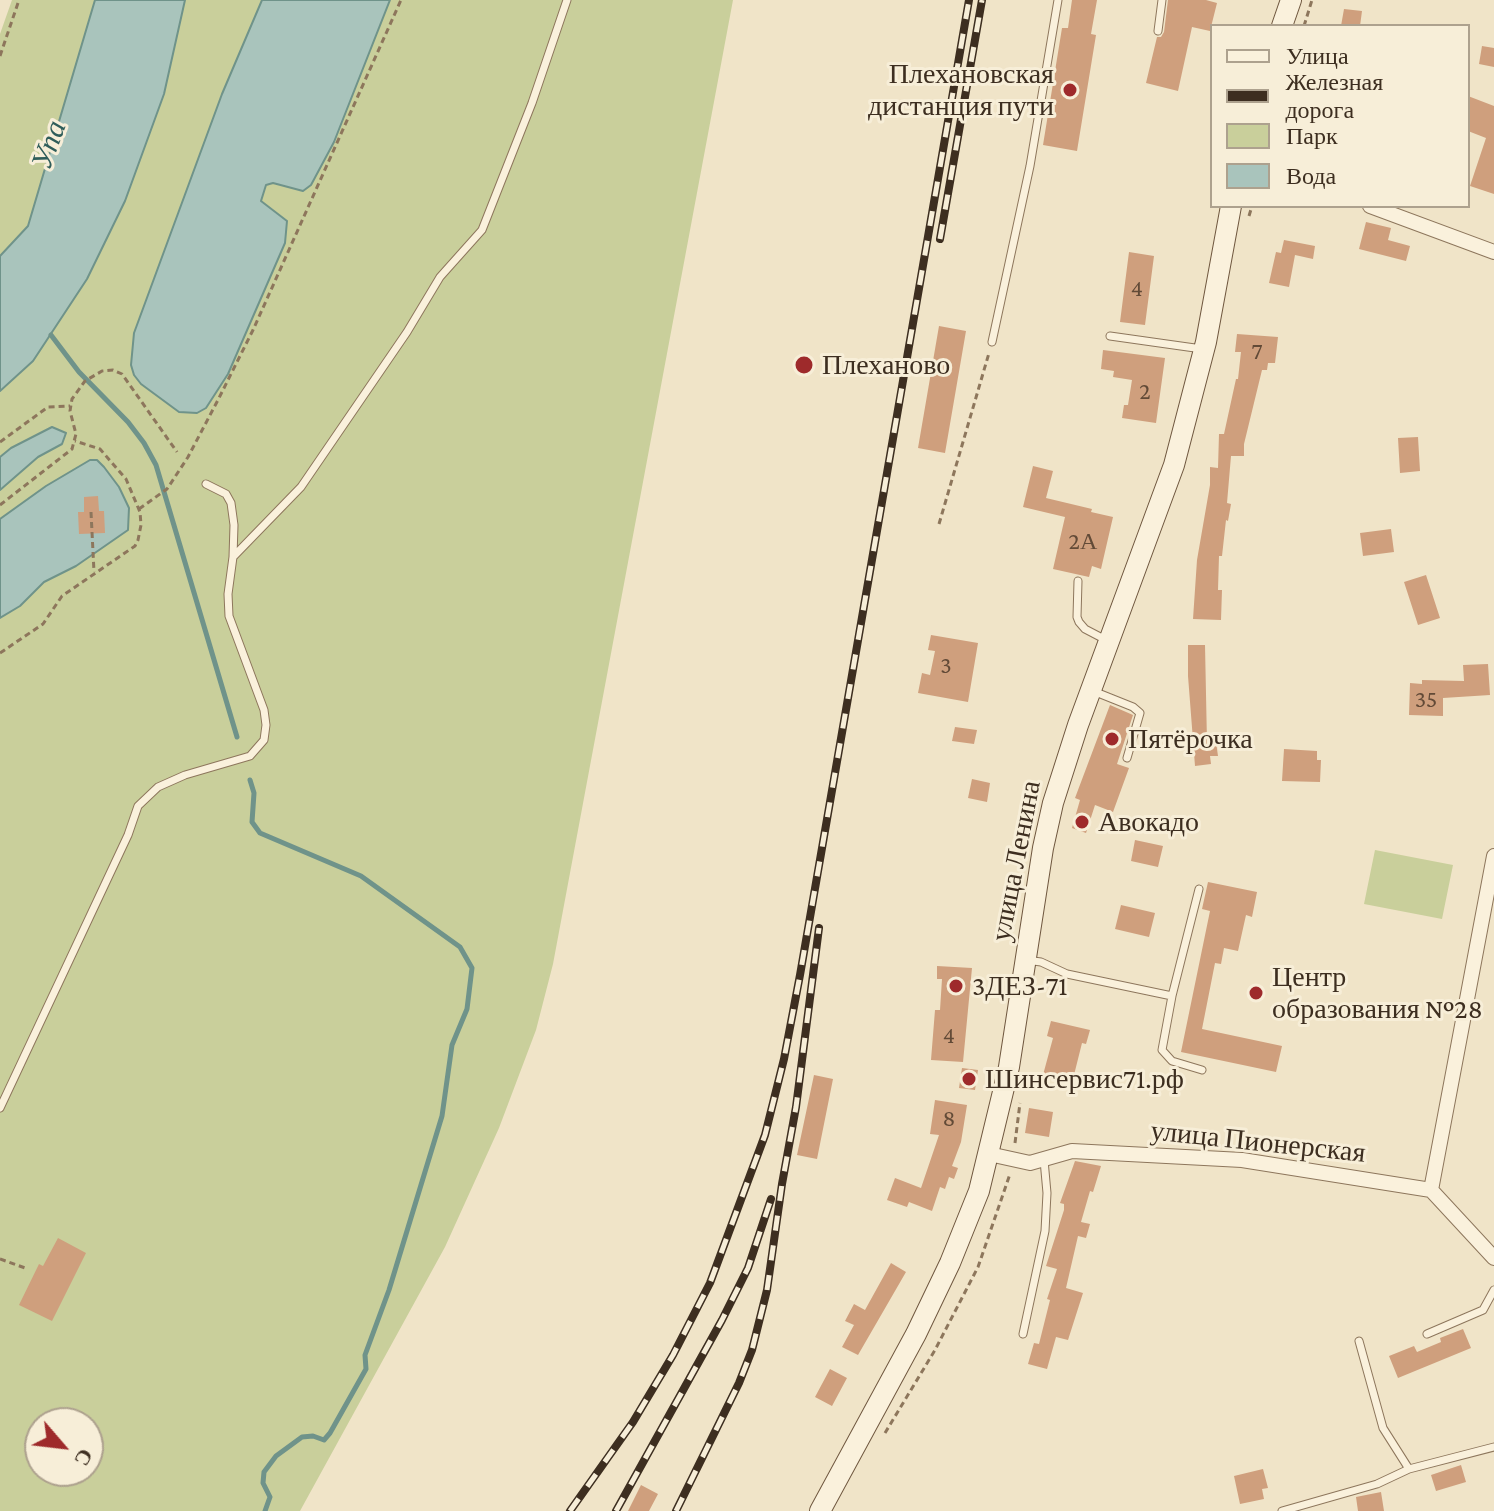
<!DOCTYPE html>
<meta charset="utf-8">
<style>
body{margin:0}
#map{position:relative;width:1494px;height:1511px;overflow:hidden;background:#f0e4c8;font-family:"Crimson Pro",serif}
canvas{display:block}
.legend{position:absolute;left:1210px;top:24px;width:260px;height:184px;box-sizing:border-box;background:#f7eed8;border:2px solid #ada18e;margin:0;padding:10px 14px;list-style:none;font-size:24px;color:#3d2e20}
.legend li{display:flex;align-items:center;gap:16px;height:40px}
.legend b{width:40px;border:2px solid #ada18e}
.north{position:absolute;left:24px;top:1407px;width:80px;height:80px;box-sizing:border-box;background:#f7eed8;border:2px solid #ada18e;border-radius:50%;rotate:118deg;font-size:22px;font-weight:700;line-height:32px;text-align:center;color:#3d2e20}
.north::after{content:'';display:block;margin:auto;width:28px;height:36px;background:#9e2a2b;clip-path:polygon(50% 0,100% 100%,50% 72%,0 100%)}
</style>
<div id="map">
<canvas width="1494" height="1511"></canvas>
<ul class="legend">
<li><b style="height:10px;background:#faf1dc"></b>Улица</li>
<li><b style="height:10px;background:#3d2e20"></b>Железная дорога</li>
<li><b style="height:22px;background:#c9cf9b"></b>Парк</li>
<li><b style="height:22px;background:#a9c4bc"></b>Вода</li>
</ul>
<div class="north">С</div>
</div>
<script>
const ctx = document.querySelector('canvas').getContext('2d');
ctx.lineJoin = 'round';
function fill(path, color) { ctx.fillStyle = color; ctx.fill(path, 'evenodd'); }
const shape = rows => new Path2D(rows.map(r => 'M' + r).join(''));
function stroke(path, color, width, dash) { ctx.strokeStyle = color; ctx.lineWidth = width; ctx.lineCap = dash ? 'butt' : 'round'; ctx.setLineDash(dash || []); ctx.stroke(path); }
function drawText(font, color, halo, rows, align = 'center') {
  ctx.font = font + ' "Crimson Pro",serif'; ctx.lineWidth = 6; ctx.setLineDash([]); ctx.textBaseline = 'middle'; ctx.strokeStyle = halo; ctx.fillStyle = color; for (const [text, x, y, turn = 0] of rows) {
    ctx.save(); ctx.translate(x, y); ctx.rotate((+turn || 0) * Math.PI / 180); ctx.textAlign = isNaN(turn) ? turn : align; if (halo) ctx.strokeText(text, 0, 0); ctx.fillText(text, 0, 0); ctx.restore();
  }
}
fill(shape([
 [12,0,95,0,28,226,0,256,0,34],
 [185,0,733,0,553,964,536,1030,499,1128,445,1247,300,1511,0,1511,0,391,33,361,87,279,125,201,164,94],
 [40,1423,88,1423,88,1471,40,1471],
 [1375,850,1453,865,1442,919,1364,904]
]), '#c9cf9b');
const water = shape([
 [95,0,185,0,164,94,125,201,87,279,33,361,0,391,0,256,28,226,95,0],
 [262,0,390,0,334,142,311,185,303,191,273,183,266,185,261,201,287,221,285,243,228,374,206,408,197,413,179,412,141,384,134,375,131,365,134,333,222,94,262,0],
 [52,427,66,433,62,444,38,457,0,490,0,457,11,448,52,427],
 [90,460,97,460,104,467,119,487,129,508,128,530,76,566,44,582,20,606,0,618,0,519,46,486,90,460]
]);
fill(water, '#a9c4bc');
stroke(water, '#6f938a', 2);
stroke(shape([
 [51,335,79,372,128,422,144,443,156,465,237,737],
 [250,780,254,793,252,822,260,833,361,876,460,947,472,968,467,1009,452,1045,442,1116,389,1290,365,1355,366,1369,330,1433,324,1440,313,1436,302,1437,276,1456,264,1472,263,1483,270,1497,265,1511]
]), '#6f938a', 5);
fill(shape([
 [1072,0,1097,0,1091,34,1096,35,1077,151,1043,145,1062,28,1068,28],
 [1168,0,1206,0,1217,3,1210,31,1192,27,1178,91,1146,83,1157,37,1161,37,1164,32],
 [1344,9,1362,11,1360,26,1341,26],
 [1482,46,1494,48,1494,67,1479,64],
 [1468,96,1494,106,1494,194,1470,186,1486,138,1468,131],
 [1366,222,1391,228,1388,240,1410,246,1406,261,1359,249],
 [1284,240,1315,246,1313,259,1295,255,1289,287,1269,283,1276,252,1281,253],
 [1129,252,1154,256,1145,325,1120,322],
 [939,326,966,331,945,453,918,448],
 [1237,334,1278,337,1275,363,1268,363,1267,370,1262,370,1244,444,1244,456,1231,456,1227,503,1231,504,1228,521,1226,520,1222,556,1219,556,1218,590,1222,590,1221,620,1193,619,1197,560,1210,485,1210,467,1218,468,1219,434,1224,434,1236,379,1238,379,1241,352,1235,352],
 [1103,350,1165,358,1156,423,1122,418,1124,405,1128,405,1132,380,1113,377,1114,371,1101,369],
 [1418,437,1420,471,1400,473,1398,438],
 [1033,466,1053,471,1046,498,1092,509,1091,512,1113,517,1101,569,1092,566,1089,577,1053,569,1065,517,1023,507],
 [98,496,99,511,104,511,105,533,79,534,78,512,84,512,84,497],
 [1391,529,1394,552,1363,556,1360,533],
 [1426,575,1440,618,1418,625,1404,582],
 [931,635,978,643,968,702,918,693,922,673,930,675,935,651,928,650],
 [1188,645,1205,645,1207,743,1216,742,1218,756,1210,756,1211,764,1195,766,1188,676],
 [1488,664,1490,695,1443,698,1443,716,1409,715,1410,683,1422,684,1422,680,1464,681,1463,665],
 [1110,705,1133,715,1117,764,1129,768,1113,812,1095,805,1086,833,1072,828,1080,800,1075,798],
 [955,727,977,730,974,744,952,741],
 [1284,749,1317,751,1317,760,1321,760,1320,782,1282,781],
 [972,779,990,783,987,802,968,798],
 [1135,840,1163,846,1158,867,1131,861],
 [1208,882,1257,892,1252,917,1246,915,1238,951,1224,948,1221,964,1215,963,1202,1029,1282,1046,1276,1072,1181,1052,1210,911,1202,909],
 [1121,905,1155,913,1149,937,1115,929],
 [937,966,972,968,963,1062,931,1060,935,1010,940,1010,942,979,937,979],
 [1051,1021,1090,1030,1086,1044,1082,1043,1072,1083,1043,1075,1053,1038,1047,1036],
 [962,1068,978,1070,975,1090,959,1088],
 [814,1075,833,1079,817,1159,797,1155],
 [935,1100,967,1105,961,1142,952,1166,958,1168,954,1179,949,1177,945,1189,940,1187,932,1211,909,1202,907,1207,887,1200,895,1178,921,1188,939,1135,930,1134],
 [1029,1108,1053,1112,1049,1137,1025,1133],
 [1075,1161,1101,1166,1093,1192,1090,1191,1081,1222,1090,1224,1086,1238,1078,1236,1066,1288,1083,1293,1068,1340,1056,1337,1047,1369,1028,1364,1034,1343,1039,1344,1050,1300,1047,1299,1057,1269,1046,1266,1064,1210,1064,1204,1060,1203],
 [58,1238,86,1253,52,1321,19,1305,39,1264,43,1266],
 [891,1263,906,1272,858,1355,842,1347,854,1325,845,1321,854,1304,865,1310],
 [1463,1329,1471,1348,1398,1378,1389,1356,1414,1346,1417,1352,1441,1342,1440,1338],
 [830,1369,847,1378,832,1406,815,1397],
 [1461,1465,1466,1482,1436,1491,1431,1475],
 [1263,1469,1268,1488,1262,1489,1264,1499,1240,1504,1234,1476],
 [641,1485,658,1494,649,1511,628,1511],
 [1381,1492,1384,1511,1358,1511,1356,1497]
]), '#cf9f7d');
const lane = shape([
 [1158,31,1162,0],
 [1110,336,1202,349],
 [992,342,1030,166,1058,0],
 [206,484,226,494,231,503,234,525,233,557],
 [1078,581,1077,617,1079,622,1085,629,1108,641],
 [1093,691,1133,707,1140,713,1127,758],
 [1026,960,1041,962,1067,974,1172,996,1162,1050,1172,1061,1202,1070],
 [1172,996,1199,889],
 [0,1108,128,835,138,806,158,787,185,775,250,756,264,740,266,725,264,710,229,616,228,594,233,557,301,487,407,332,440,277,482,230,532,103,567,0],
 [1023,1334,1045,1231,1047,1193,1044,1160],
 [1427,1334,1483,1310,1494,1290],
 [1359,1341,1383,1428,1409,1469],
 [1282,1511,1377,1484,1409,1469,1494,1447]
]);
const street = shape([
 [1370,206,1494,252],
 [989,1154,1030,1163,1072,1151,1242,1160,1431,1190,1494,1258],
 [1431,1190,1494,856]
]);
const secondary = shape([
 [1282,26,1291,0],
 [820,1511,916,1334,950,1263,979,1191,1009,1067,1043,848,1053,803,1078,725,1174,465,1206,342,1231,206]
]);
stroke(lane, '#8d765c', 9);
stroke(street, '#8d765c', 16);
stroke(secondary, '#6f573f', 22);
stroke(shape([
 [1304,26,1312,0],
 [0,56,19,0],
 [1249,216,1252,206],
 [0,442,48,407,70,406],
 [0,505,72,449,76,434,70,411,72,399,85,381,102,371,113,370,122,374,177,452],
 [139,509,167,489,188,457,219,398,253,330,401,0],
 [91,512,94,572],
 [939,524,989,353],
 [0,653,43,624,62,596,135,546,138,540,141,525,140,512,126,479,100,449,75,441],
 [1015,1143,1020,1103],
 [0,1259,28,1269],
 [885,1433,935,1350,978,1267,1010,1174]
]), '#8d765c', 3, [6, 4]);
stroke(lane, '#faf1dc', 7);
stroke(street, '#faf1dc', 14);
stroke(secondary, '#faf1dc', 20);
const rail = shape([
 [940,239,982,0],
 [570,1511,633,1422,673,1355,710,1283,765,1135,784,1059,800,975,969,0],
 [616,1511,722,1320,748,1268,771,1199],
 [676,1511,739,1383,752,1350,767,1290,782,1184,796,1107,819,928]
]);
stroke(rail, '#3d2e20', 8);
stroke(rail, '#f7eed8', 5, [15]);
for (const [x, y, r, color] of [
 [1070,90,8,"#9e2a2b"],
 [804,365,10,"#9e2a2b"],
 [1112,739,8,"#9e2a2b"],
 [1082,822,8,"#9e2a2b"],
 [956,986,8,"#9e2a2b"],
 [1256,993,8,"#9e2a2b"],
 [969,1079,8,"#9e2a2b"]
]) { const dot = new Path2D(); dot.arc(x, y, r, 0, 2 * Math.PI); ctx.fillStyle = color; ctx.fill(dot); stroke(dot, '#f7eed8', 3); }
drawText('24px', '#624a37', null, [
 ["4",1137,289],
 ["7",1257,352],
 ["2",1145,392],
 ["2А",1083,542],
 ["3",946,666],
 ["35",1426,700],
 ["4",949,1036],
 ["8",949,1119]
]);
drawText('28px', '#3d2e20', '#f7eed8', [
 ["Плехановская",1054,74,"right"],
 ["дистанция пути",1054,106,"right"],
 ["Плеханово",822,365],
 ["Пятёрочка",1128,739],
 ["Авокадо",1098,822],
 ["Центр",1272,977],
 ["образования №28",1272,1009],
 ["3ДЕЗ-71",972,986],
 ["Шинсервис71.рф",985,1079]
], 'left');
drawText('28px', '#3d2e20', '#f7eed8', [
 ["улица Ленина",1016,861,-79],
 ["улица Пионерская",1258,1142,6]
]);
drawText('italic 30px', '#2f5d5a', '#f7eed8', [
 ["Упа",49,145,-70]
]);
</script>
